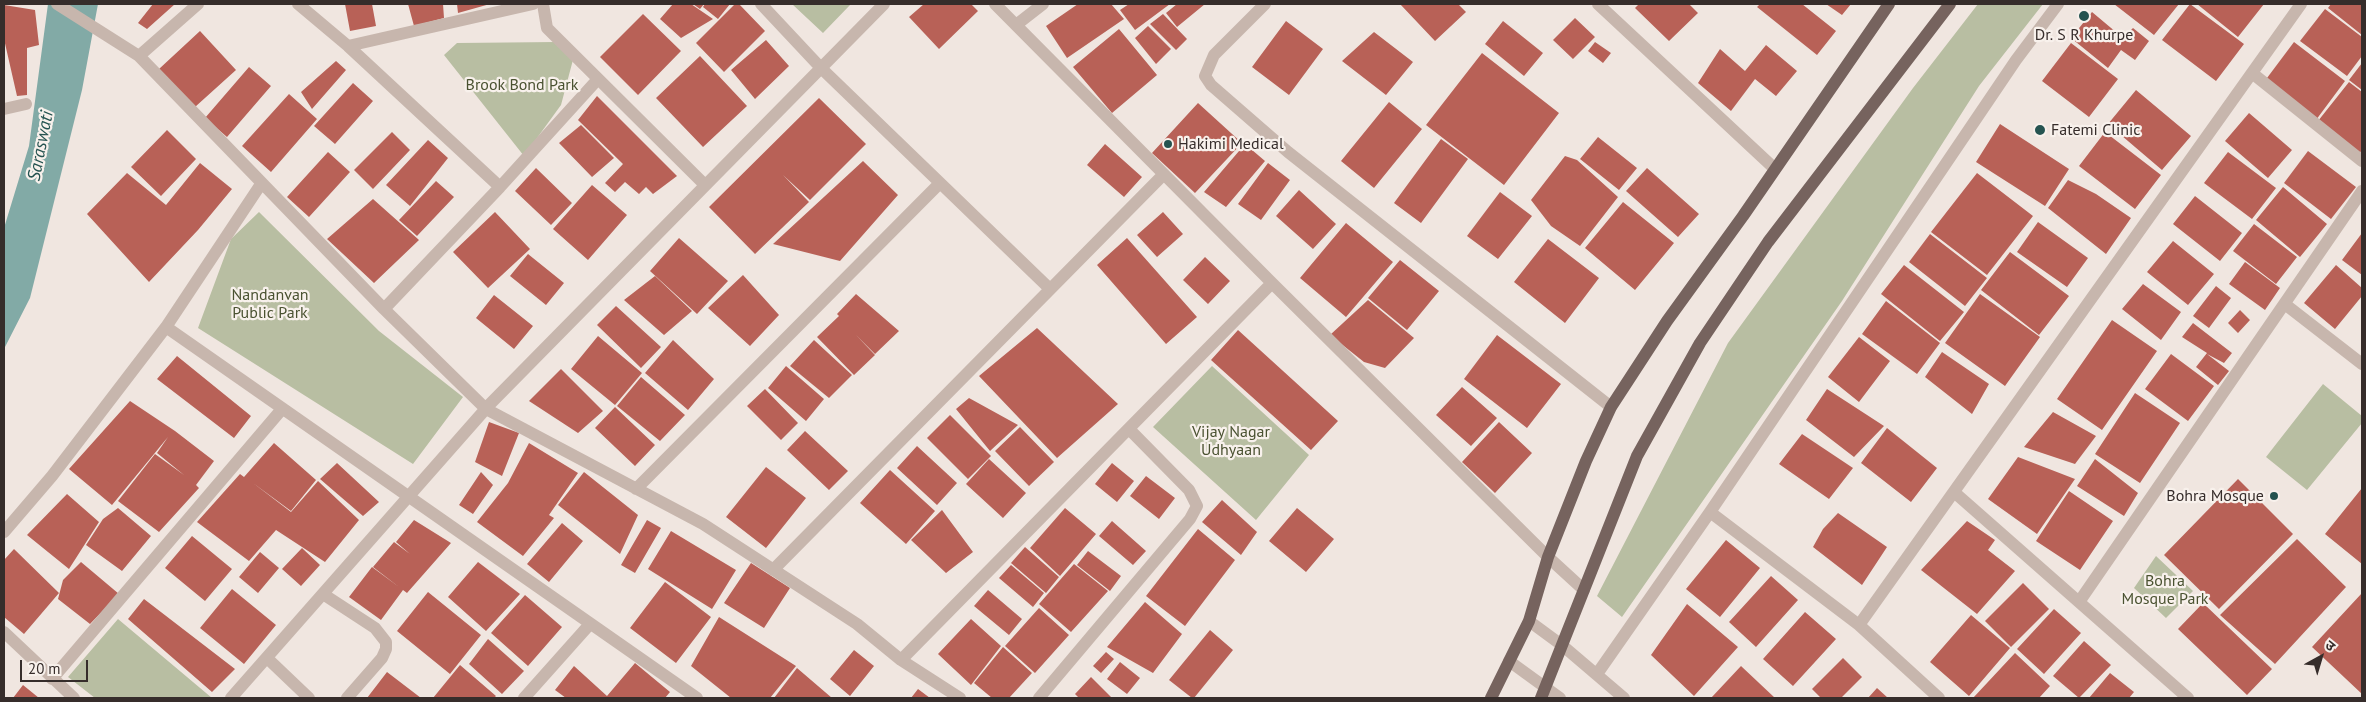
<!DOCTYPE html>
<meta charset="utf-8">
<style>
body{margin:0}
#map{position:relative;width:2366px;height:702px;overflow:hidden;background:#f0e6e0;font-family:"PT Sans","Noto Sans Devanagari",sans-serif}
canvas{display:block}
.frame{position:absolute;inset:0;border:5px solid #362d2b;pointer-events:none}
.north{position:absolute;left:2296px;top:632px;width:50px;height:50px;-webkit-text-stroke:4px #f8f1ec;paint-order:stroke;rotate:39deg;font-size:14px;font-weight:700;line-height:20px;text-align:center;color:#362d2b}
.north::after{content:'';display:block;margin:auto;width:18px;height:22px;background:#362d2b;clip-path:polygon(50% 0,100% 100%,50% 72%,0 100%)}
.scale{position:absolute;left:20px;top:660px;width:68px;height:22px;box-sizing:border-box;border:2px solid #362d2b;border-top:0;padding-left:6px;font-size:15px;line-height:18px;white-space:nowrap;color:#362d2b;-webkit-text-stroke:4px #f8f1ec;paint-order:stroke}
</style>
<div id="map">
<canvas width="2366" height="702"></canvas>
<div class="frame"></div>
<div class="north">उ</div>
<div class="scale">20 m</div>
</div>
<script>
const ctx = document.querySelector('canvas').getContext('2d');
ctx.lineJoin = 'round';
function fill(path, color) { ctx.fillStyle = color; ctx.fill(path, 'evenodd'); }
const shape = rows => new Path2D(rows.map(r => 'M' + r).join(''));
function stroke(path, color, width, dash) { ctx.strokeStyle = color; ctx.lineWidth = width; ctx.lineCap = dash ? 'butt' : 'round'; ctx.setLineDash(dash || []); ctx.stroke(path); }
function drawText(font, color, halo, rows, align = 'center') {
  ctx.font = font + ' "PT Sans",sans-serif'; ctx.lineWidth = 4.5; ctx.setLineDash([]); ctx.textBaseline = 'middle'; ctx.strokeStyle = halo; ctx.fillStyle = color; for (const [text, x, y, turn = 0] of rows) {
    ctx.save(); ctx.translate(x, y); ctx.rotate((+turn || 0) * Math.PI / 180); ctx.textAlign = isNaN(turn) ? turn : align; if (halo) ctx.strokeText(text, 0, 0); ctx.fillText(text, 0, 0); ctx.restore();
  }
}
fill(shape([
 [792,4,851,4,823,33],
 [1978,4,2043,4,1979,86,1842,301,1622,617,1597,596,1728,343,1913,88],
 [556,42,574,56,561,105,524,156,444,55,457,43],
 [259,212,379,331,463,397,413,464,198,328,231,239],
 [1212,366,1309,455,1256,520,1153,427],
 [2323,384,2362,416,2362,423,2307,490,2266,457],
 [2156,556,2193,591,2166,618,2134,588],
 [118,619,212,698,95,698,68,677]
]), '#b8bea2');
fill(shape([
 [48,4,98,4,82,90,30,298,4,349,4,228,29,146]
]), '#82aaa6');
fill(shape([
 [153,4,175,4,147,29,138,23],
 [345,4,372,4,376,26,350,31],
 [408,4,443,4,444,18,414,26],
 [457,4,490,4,458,13],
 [673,4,691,4,713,19,681,38,660,19],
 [693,4,704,4,700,9],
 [705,4,730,4,718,19,703,7],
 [735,4,739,4,765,31,724,72,696,43],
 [924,4,971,4,978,11,939,49,909,17],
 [1078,4,1111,4,1124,19,1067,58,1046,26],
 [1129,4,1170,4,1135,30,1120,10],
 [1177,4,1205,4,1177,27,1166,13],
 [1400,4,1458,4,1466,12,1435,41],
 [1639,4,1689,4,1698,13,1669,41,1635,8],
 [1760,4,1802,4,1836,31,1817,55,1757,7],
 [1826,4,1851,4,1842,15],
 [2114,4,2179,4,2154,35],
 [2190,4,2244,44,2216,81,2162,40],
 [2197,4,2264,4,2238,37],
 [2331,4,2362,4,2362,35,2328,8],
 [4,5,35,10,39,45,27,48,27,95,17,96,4,39],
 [2325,9,2362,37,2362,56,2347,76,2300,41],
 [2092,12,2123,38,2133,28,2149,41,2135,60,2121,50,2108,68,2071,38],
 [643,14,681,51,638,95,600,57],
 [1163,14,1187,39,1176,50,1150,24],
 [1575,18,1595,37,1573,59,1553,40],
 [1286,21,1323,49,1289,95,1252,67],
 [1503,21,1543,53,1524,76,1485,44],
 [1148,26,1171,49,1156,64,1135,38],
 [1119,29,1157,75,1112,113,1073,67],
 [200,31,236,70,195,107,159,69],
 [1374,32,1413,62,1386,95,1342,61],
 [766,40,789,66,755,99,731,70],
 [1595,42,1611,53,1603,63,1588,51],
 [2294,42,2345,81,2316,120,2264,82],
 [2071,43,2118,79,2089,117,2042,81],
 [1766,45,1797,71,1776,96,1755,79,1731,111,1698,83,1720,49,1745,71],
 [1482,53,1559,113,1504,185,1426,125],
 [700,56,747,106,703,147,656,98],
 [336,61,346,70,312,109,301,92],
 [2362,63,2362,90,2349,80],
 [249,67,271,86,227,137,205,118],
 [2349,82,2362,92,2362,150,2359,154,2318,121],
 [353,83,373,101,335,144,314,126],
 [2136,90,2191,136,2162,170,2108,124],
 [289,94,317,119,271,172,242,146],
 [597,96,677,176,653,194,646,187,639,194,625,182,615,192,605,183,623,164,578,120],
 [819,98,866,144,810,200,783,175,809,202,755,254,709,207],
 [1389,102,1422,129,1374,188,1341,161],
 [1198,103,1242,143,1195,193,1152,153],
 [2249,113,2292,150,2268,178,2225,141],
 [2000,124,2069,169,2045,206,1976,162],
 [581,125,614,158,592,177,559,143],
 [167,130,196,159,161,196,131,167],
 [392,132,410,150,373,189,354,170],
 [2105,132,2161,175,2135,209,2079,166],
 [1598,137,1637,168,1619,190,1580,159],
 [1441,139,1468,159,1421,223,1394,203],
 [428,140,448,158,410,206,386,185],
 [1105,144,1142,177,1124,197,1087,165],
 [1245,144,1265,161,1226,207,1204,192],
 [2308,151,2356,187,2331,219,2284,183],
 [328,152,350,172,309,217,287,197],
 [2228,152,2276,188,2252,219,2204,183],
 [1565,156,1577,160,1618,197,1580,246,1551,226,1531,200],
 [863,161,898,195,840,261,773,244],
 [200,163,232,189,198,230,149,282,87,214,127,173,166,205],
 [1268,163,1290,180,1261,220,1238,204],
 [536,168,572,203,551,225,515,191],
 [1647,168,1699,214,1678,237,1626,191],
 [1977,173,2033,216,1987,275,1931,232],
 [2068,180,2096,194,2131,218,2106,254,2048,208],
 [436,181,454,197,417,236,399,220],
 [592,185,627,215,588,260,553,229],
 [2283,187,2327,224,2300,257,2256,220],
 [1299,190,1336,224,1313,249,1276,216],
 [1500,192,1532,216,1498,259,1467,236],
 [2195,196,2242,233,2220,261,2173,224],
 [373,199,419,240,374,283,327,239],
 [1623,202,1674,243,1635,290,1585,248],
 [495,212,530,249,488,288,453,252],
 [1163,212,1183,234,1157,257,1137,235],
 [2038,222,2088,258,2067,287,2017,252],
 [1346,223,1393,262,1346,317,1300,278],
 [2254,224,2297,257,2276,284,2233,251],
 [2362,233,2362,275,2342,260],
 [1930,234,1987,278,1965,306,1909,262],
 [679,238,728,281,697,314,650,271],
 [1127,238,1197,317,1166,344,1097,265],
 [1548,239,1599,278,1565,323,1514,282],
 [2173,241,2214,274,2188,305,2147,272],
 [2010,252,2069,296,2039,335,1981,290],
 [528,254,564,283,546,305,510,276],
 [1205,257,1230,281,1208,304,1183,280],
 [1400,260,1439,291,1407,330,1368,298],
 [2245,262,2280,288,2265,310,2229,284],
 [1904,265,1964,312,1940,341,1881,294],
 [2336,265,2362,288,2362,296,2335,329,2304,303],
 [743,275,779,315,750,346,708,308],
 [655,276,692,311,664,335,624,300],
 [2143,284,2181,312,2161,340,2122,309],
 [2216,286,2231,298,2209,328,2193,316],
 [856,294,899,331,875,354,856,335,875,355,854,375,817,337,839,316,837,314],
 [1980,294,2040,337,2005,386,1945,343],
 [494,295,533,326,514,349,476,318],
 [1368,300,1414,338,1385,368,1364,362,1330,335],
 [1886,301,1940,343,1917,374,1862,334],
 [616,306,661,347,641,368,597,325],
 [2240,310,2250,320,2238,333,2228,323],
 [2112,320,2157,351,2102,430,2057,399],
 [2193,323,2232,353,2224,363,2207,354,2229,371,2218,385,2196,367,2207,353,2182,337],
 [1037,328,1118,404,1057,458,979,376],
 [1238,330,1338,421,1311,450,1211,360],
 [1497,335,1561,384,1527,428,1464,379],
 [598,336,642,373,615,405,571,369],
 [1859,337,1890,361,1859,402,1828,377],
 [673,340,714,379,688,410,645,373],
 [814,340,852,375,829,398,790,366],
 [1942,352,1989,384,1972,414,1925,377],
 [2171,354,2214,386,2188,421,2145,389],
 [177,356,251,416,234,438,157,379],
 [786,366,824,399,806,421,768,388],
 [561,369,603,411,578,433,529,401],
 [641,377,685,415,660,441,617,406],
 [1462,387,1497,418,1471,446,1436,415],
 [765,389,798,423,781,440,747,406],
 [1827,389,1884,426,1854,457,1806,420],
 [2135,393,2180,423,2140,483,2095,454],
 [969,398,1018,425,990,451,956,409],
 [130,401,175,431,214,461,196,485,199,488,159,532,118,501,155,454,184,475,157,453,168,437,112,505,69,469],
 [615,407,655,445,635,466,595,428],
 [2053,412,2096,436,2075,464,2024,447],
 [950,415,991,456,968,479,927,438],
 [489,422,519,433,502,476,475,462],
 [1499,422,1532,453,1495,493,1462,462],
 [1020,427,1054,462,1029,486,995,451],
 [1887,428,1937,468,1911,502,1861,463],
 [805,431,848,471,829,490,787,450],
 [1802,434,1853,468,1829,499,1779,464],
 [274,443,316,480,291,511,253,483,291,512,318,481,359,520,325,562,276,530,249,561,197,522,240,474,244,477],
 [529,443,578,473,549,515,554,518,523,556,477,522,508,483],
 [917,446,957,483,937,505,897,468],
 [2018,457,2075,479,2037,534,1988,499],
 [989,459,1026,493,1003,518,966,484],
 [2095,459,2138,493,2124,516,2077,486],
 [337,463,379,502,363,516,320,479],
 [1112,463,1134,481,1117,502,1095,484],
 [766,467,806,498,766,548,726,517],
 [890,470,935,511,906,544,860,503],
 [481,472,493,485,473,514,459,505],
 [584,472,638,515,620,554,558,505],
 [1146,476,1175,498,1159,519,1130,496],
 [2238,479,2293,534,2219,609,2164,555],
 [2362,488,2362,564,2325,534],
 [2069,491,2113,521,2080,570,2036,541],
 [67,494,99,522,69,569,27,535],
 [1222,500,1257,532,1241,555,1202,522],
 [118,508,151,536,122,571,86,545,103,519],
 [1065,508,1096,534,1060,576,1030,548],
 [1297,508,1334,539,1306,572,1269,541],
 [942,510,973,552,946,573,911,540],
 [1838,513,1887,547,1862,585,1813,547,1823,529],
 [414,520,451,543,407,593,403,590,381,620,349,597,372,567,399,587,373,567,394,542,410,554,396,542],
 [647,520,661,528,635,573,621,565],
 [1112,521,1146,551,1133,565,1099,536],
 [1967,521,1995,540,1988,550,2015,571,1977,614,1921,570],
 [562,523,583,541,549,582,527,564],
 [1198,529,1235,560,1185,626,1146,596],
 [671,531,736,570,712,609,648,569],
 [192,536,232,569,205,601,165,568],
 [2297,539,2346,587,2275,664,2220,615],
 [1726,540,1760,568,1720,617,1686,589],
 [1025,547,1059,577,1046,593,1011,563],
 [302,548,320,565,301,586,282,569],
 [14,549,59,593,24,634,4,617,4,560],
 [1088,551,1121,576,1110,591,1077,565],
 [260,552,279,568,258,593,239,577],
 [81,562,119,594,90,624,58,599,63,580],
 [478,562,520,594,486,631,448,597],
 [751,563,790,588,764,628,724,603],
 [1074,564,1108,591,1071,632,1039,604],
 [1011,565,1044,593,1033,607,999,578],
 [1771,576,1798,600,1756,647,1729,622],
 [665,582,711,617,676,663,630,628],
 [2023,583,2049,609,2011,647,1985,621],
 [232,589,276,625,244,664,200,628],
 [988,590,1022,619,1009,635,974,606],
 [428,592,481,635,450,674,397,631],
 [2362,593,2362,694,2312,647],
 [525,595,562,627,528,666,491,633],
 [144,599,235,669,212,692,128,619],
 [1145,602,1182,634,1153,673,1107,647],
 [2203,603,2272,669,2247,695,2178,629],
 [1687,604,1738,647,1694,696,1651,655],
 [1039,608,1069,635,1035,673,1005,646],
 [2054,609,2081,633,2044,674,2017,649],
 [1805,612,1836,639,1793,686,1763,659],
 [1971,615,2010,648,1969,696,1930,662],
 [719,617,796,666,770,698,731,698,691,666],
 [971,619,1001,646,971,685,938,654],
 [1210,630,1233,650,1194,698,1192,698,1169,680],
 [488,639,524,671,502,694,469,664],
 [2084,641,2111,665,2079,698,2053,676],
 [1003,647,1032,673,1009,698,992,698,974,683],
 [854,650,874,666,850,696,830,679],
 [1106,652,1114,659,1101,673,1093,666],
 [2015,653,2050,686,2039,698,1973,698],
 [1843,658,1862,677,1841,698,1821,698,1812,689],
 [1120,662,1140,678,1127,694,1107,679],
 [635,663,670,692,665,698,566,698,555,690,574,666,607,696],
 [460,665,496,696,494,698,433,698],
 [1741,666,1775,698,1711,698],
 [797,668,832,698,774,698],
 [387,672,421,698,367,698],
 [2110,673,2134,692,2129,698,2089,698],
 [1091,677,1112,698,1079,698,1075,694],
 [23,685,39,698,13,698],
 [1877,688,1888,698,1868,698],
 [918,689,930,698,911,698]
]), '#b86157');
stroke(shape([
 [57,4,139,56,384,309,486,409,703,524,857,624,901,660,960,698],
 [298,4,348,46,500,187],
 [543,4,547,28,705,185],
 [761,4,821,68,1050,289],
 [995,4,1272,283,1548,557,1584,590],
 [1265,4,1214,55,1205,76,1211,85,1288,152,1611,407],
 [1598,4,1775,169],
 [1016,25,1043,4],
 [348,46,533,4],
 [139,56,198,4],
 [2252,73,2362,161],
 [4,109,26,104],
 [2286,305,2362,364],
 [384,309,500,187,598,79],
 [166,327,697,698],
 [636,489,940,183],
 [1954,492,2188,698],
 [1710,512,1859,625,1939,698],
 [4,532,52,476,166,327,261,184],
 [773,570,1164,174],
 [323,594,375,628,386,642,386,649,382,658,347,698],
 [2079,602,2362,191],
 [1529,621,1563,646,1624,698],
 [1859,625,2301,4],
 [4,632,74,698],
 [267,658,309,698],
 [901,660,1272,283],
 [1509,661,1560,698],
 [1597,674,1710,512,2016,60,2058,4],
 [52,679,282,409],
 [231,698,490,404,884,4],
 [524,698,590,624],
 [1039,698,1190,519,1197,506,1189,490,1129,429]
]), '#c7b6ad', 12);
stroke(shape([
 [1491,698,1529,621,1548,557,1586,461,1611,407,1667,321,1743,216,1889,4],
 [1541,698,1637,456,1700,343,1768,242,1950,4]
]), '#76635e', 12);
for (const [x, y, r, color] of [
 [2084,16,6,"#255350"],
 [2040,130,6,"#255350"],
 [1168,144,5,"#255350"],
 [2274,496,5,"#255350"]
]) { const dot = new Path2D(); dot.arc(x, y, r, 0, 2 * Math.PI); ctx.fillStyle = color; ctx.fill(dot); stroke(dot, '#f8f1ec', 2); }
drawText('16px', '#362d2b', '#f8f1ec', [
 ["Dr. S R Khurpe",2084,35,"center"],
 ["Fatemi Clinic",2051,130],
 ["Hakimi Medical",1178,144],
 ["Bohra Mosque",2264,496,"right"]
], 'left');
drawText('16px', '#4a5231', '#f8f1ec', [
 ["Brook Bond Park",522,85],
 ["Nandanvan",270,295],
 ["Public Park",270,313],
 ["Vijay Nagar",1231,432],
 ["Udhyaan",1231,450],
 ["Bohra",2165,581],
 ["Mosque Park",2165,599]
]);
drawText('italic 18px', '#255350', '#f8f1ec', [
 ["Saraswati",41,146,-79]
]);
</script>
